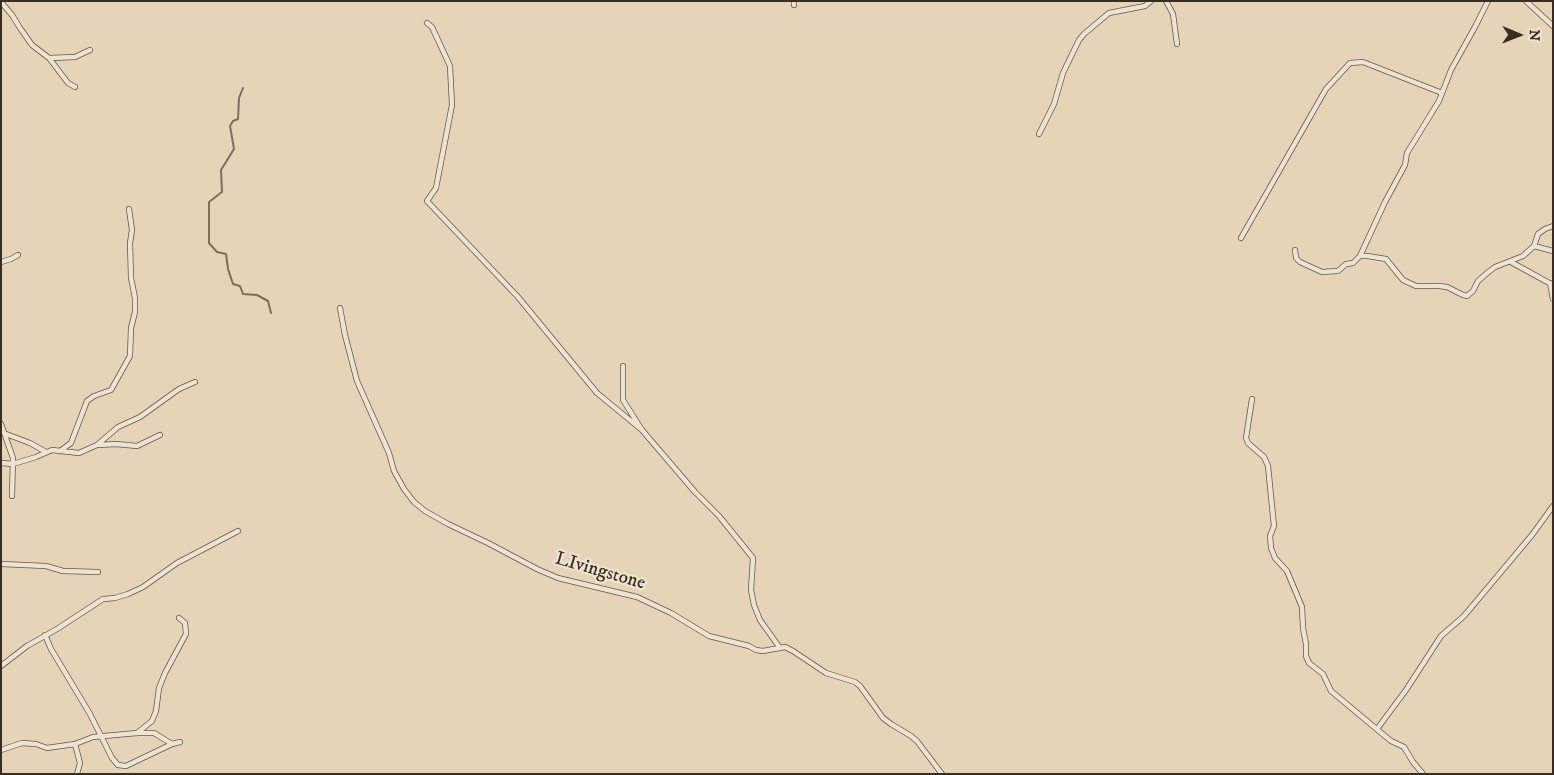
<!DOCTYPE html>
<style>
body{margin:0}
#map{position:relative;width:1554px;height:775px;overflow:hidden;background:#e5d4b7;font-family:"IM FELL DW Pica",serif}
canvas{display:block}
.frame{position:absolute;inset:0;border:2px solid #382d1f;pointer-events:none}
.north{position:absolute;left:1494px;top:10px;width:50px;height:50px;-webkit-text-stroke:4px #eee3d0;paint-order:stroke;rotate:91deg;font-size:14px;font-weight:700;line-height:20px;text-align:center;color:#382d1f}
.north::after{content:'';display:block;margin:auto;width:18px;height:22px;background:#382d1f;clip-path:polygon(50% 0,100% 100%,50% 72%,0 100%)}
</style>
<div id="map">
<canvas width="1554" height="775"></canvas>
<div class="frame"></div>
<div class="north">N</div>
</div>
<script>
const ctx = document.querySelector('canvas').getContext('2d');
ctx.lineJoin = 'round';
const shape = rows => new Path2D(rows.map(r => 'M' + r).join(''));
function stroke(path, color, width, dash) { ctx.strokeStyle = color; ctx.lineWidth = width; ctx.lineCap = dash ? 'butt' : 'round'; ctx.setLineDash(dash || []); ctx.stroke(path); }
function drawText(font, color, halo, rows, align = 'center') {
  ctx.font = font + ' "IM FELL DW Pica",serif'; ctx.lineWidth = 4.5; ctx.setLineDash([]); ctx.textBaseline = 'middle'; ctx.strokeStyle = halo; ctx.fillStyle = color; for (const [text, x, y, turn = 0] of rows) {
    ctx.save(); ctx.translate(x, y); ctx.rotate((+turn || 0) * Math.PI / 180); ctx.textAlign = isNaN(turn) ? turn : align; if (halo) ctx.strokeText(text, 0, 0); ctx.fillText(text, 0, 0); ctx.restore();
  }
}
stroke(shape([
 [243,88,239,98,238,119,233,121,230,126,234,149,221,170,222,192,209,202,209,243,217,252,226,254,228,269,233,284,240,286,243,294,257,295,268,301,271,313]
]), '#7c6f5b', 2);
const street = shape([
 [1166,1,1173,14,1177,44],
 [1526,1,1553,26],
 [1,2,12,15,20,28,32,45,49,58,75,57,90,50],
 [794,5,794,1],
 [427,23,432,27,450,66,452,105,436,188,427,201,518,297,597,393,642,430],
 [49,58,68,83,75,87],
 [1039,134,1054,104,1063,73,1079,40,1084,34,1109,13,1145,6,1151,1],
 [1241,238,1326,89,1350,63,1363,62,1442,93],
 [1534,246,1553,251],
 [1295,250,1296,258,1300,262,1322,272,1338,271,1346,264,1353,263,1360,256,1368,256,1386,259,1403,280,1416,286,1439,286,1447,287,1463,295,1467,296,1473,291,1478,281,1486,274,1495,267,1523,256,1534,246,1538,234,1545,229,1553,226],
 [1360,256,1385,202,1405,165,1407,153,1439,101,1451,70,1476,25,1488,1],
 [1,262,11,259,18,255],
 [1511,262,1553,285],
 [1550,283,1553,299],
 [340,308,345,335,357,381,389,453,394,471,404,489,414,502,425,511,448,524,488,543,537,569,558,578,637,597,671,613,709,636,749,646,756,650,763,651,785,647,793,651,826,673,855,682,860,686,883,718,891,724,911,736,917,741,942,774],
 [623,366,623,400,642,430,695,492,719,516,753,558,751,590,754,605,760,620,780,648],
 [1252,399,1246,438,1248,443,1264,457,1268,466,1274,526,1270,536,1271,548,1275,558,1287,571,1302,607,1303,628,1306,644,1306,656,1309,663,1323,674,1331,691,1391,741,1404,747,1413,762,1423,774],
 [1,424,13,458,12,496],
 [6,434,30,443,46,452],
 [99,445,116,444,137,446,160,435],
 [60,451,71,443,87,401,94,396,111,390,130,356,131,328,135,312,135,298,131,278,130,243,132,230,129,209],
 [1,463,13,464,36,457,52,450,79,453,97,445,118,427,140,417,179,389,195,382],
 [1,564,46,566,63,571,98,572],
 [45,635,51,649,90,714,112,758,118,765,126,766,172,744],
 [1,666,27,646,57,629,103,599,115,598,128,594,143,587,177,563,238,531],
 [1377,729,1406,690,1441,636,1464,616,1532,535,1553,506],
 [137,733,152,721,156,711,159,688,165,673,186,634,185,623,179,618],
 [75,744,80,763,77,774],
 [1,750,22,743,36,744,47,748,75,744,93,737,137,733,154,733,172,744,180,742]
]);
stroke(street, '#635745', 6);
stroke(street, '#eee3d0', 4.5);
drawText('19px', '#382d1f', '#eee3d0', [
 ["LIvingstone",600,572,16]
]);
</script>
